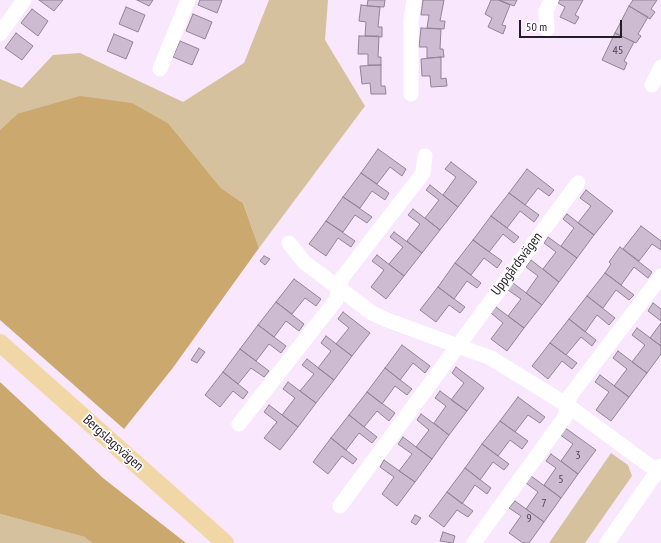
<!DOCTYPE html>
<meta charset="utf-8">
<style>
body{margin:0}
#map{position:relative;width:661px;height:543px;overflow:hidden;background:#f9e7fd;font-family:"PT Sans Narrow",sans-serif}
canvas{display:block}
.scale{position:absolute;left:519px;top:20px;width:103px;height:18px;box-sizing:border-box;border:2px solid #231d25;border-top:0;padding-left:5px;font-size:12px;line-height:14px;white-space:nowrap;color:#231d25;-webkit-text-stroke:3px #fff;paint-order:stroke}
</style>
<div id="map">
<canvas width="661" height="543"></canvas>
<div class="scale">50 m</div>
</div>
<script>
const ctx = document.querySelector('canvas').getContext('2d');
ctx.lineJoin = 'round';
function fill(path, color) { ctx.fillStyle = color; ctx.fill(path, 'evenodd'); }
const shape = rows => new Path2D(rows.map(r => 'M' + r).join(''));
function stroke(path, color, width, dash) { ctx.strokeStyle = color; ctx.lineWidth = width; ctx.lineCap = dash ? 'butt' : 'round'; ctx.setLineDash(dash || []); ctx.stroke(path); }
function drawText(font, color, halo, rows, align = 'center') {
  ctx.font = font + ' "PT Sans Narrow",sans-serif'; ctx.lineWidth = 3.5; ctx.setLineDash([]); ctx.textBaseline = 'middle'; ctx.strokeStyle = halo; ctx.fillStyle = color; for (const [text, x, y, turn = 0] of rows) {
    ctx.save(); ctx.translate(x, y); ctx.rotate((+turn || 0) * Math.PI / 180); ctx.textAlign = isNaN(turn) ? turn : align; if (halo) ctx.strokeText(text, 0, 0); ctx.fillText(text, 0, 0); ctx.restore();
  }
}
fill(shape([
 [269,0,328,0,325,40,365,106,259,248,243,203,221,188,169,124,17,114,0,130,0,79,22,88,53,55,80,53,183,102,244,63],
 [611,453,628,465,632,476,585,543,549,543],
 [0,514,86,537,92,543,0,543]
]), '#d5c19d');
fill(shape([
 [80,96,132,103,169,124,221,188,243,203,259,248,172,369,124,429,0,320,0,130,17,114],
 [0,382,103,478,186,543,92,543,85,537,0,514]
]), '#cba96e');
const building = shape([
 [39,0,63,0,54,11,39,0],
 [137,0,153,0,149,6,137,0],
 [200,0,222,0,217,13,198,5,200,0],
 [368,0,385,0,384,7,367,6,368,0],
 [423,0,444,0,440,21,445,21,444,29,427,28,429,15,421,15,423,0],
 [491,0,498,0,510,5,502,25,506,26,503,34,488,27,492,18,485,14,491,0],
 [499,0,517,0,514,6,499,0],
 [560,0,583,0,575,15,579,17,575,24,560,17,565,7,558,3,560,0],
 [633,0,657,0,651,9,655,12,650,19,629,6,633,0],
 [361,5,380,7,378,27,382,27,382,37,365,36,366,22,359,21,361,5],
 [629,6,648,17,638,34,641,36,636,43,615,33,629,6],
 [126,7,145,15,138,32,119,24,126,7],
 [32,9,48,21,38,36,21,23,32,9],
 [193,14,212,22,205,39,186,31,193,14],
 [421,28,441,29,440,49,443,49,444,57,427,58,427,47,419,47,421,28],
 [16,33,33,46,22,60,5,48,16,33],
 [615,33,634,42,624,61,627,63,624,70,602,60,615,33],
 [114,34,133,42,126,59,107,51,114,34],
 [359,36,379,36,378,57,381,57,381,65,368,65,368,54,358,54,359,36],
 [180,41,199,49,192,65,173,57,180,41],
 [441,57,441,79,446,78,447,86,431,87,430,76,422,76,421,59,441,57],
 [381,65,381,86,385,86,386,94,371,94,370,83,362,84,360,66,381,65],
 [378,149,406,169,402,176,390,167,377,184,361,173,378,149],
 [451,162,477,182,458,207,443,195,456,177,445,169,451,162],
 [527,169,554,190,549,196,538,188,525,205,509,193,527,169],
 [361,173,389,193,385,200,372,191,360,208,343,197,361,173],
 [430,185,458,207,440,230,425,218,439,200,426,190,430,185],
 [586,190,613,211,594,235,578,223,591,206,580,198,586,190],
 [509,193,539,215,534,222,520,211,507,228,491,216,509,193],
 [343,197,372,217,367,223,355,215,343,232,326,221,343,197],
 [413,209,440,230,422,253,407,241,420,224,408,215,413,209],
 [567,214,594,235,577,258,561,246,574,228,563,219,567,214],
 [491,216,519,237,514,243,503,234,489,252,473,240,491,216],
 [326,221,355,241,351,247,338,238,326,256,309,244,326,221],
 [641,226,661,241,661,250,652,244,639,261,623,249,641,226],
 [394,232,422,253,404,276,389,264,403,247,390,237,394,232],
 [548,237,577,258,559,282,543,269,556,252,544,243,548,237],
 [473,240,502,261,497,268,484,258,471,275,455,263,473,240],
 [620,247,652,272,648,278,634,267,621,285,605,273,611,264,609,262,620,247],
 [377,255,404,276,386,299,371,287,384,270,372,261,377,255],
 [264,256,270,259,265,265,260,261,264,256],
 [531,260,559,282,542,305,526,293,538,276,526,267,531,260],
 [455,263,481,283,477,288,467,281,454,299,438,287,455,263],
 [605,273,634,295,629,300,616,290,603,308,587,296,605,273],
 [294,279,321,299,316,306,305,298,292,314,276,302,294,279],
 [513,283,542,305,524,328,508,316,521,299,508,290,513,283],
 [438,287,465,307,460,313,449,305,436,322,420,310,438,287],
 [587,296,615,318,609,325,597,315,585,332,569,319,587,296],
 [276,302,304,324,299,331,286,321,274,337,258,325,276,302],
 [653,303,661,309,661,321,648,311,653,303],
 [496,307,524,328,507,351,491,339,503,323,491,313,496,307],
 [343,312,370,333,352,356,336,344,349,328,338,319,343,312],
 [569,319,596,340,592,346,581,337,566,355,550,343,569,319],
 [661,323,661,346,650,338,661,323],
 [258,325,286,346,281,353,269,344,256,361,240,349,258,325],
 [637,328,661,346,661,354,647,373,632,362,645,345,632,335,637,328],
 [326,336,352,356,334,380,318,368,331,351,321,343,326,336],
 [550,343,577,363,572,369,562,361,548,379,532,366,550,343],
 [402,345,430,366,425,373,413,363,400,380,385,368,402,345],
 [199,348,205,352,197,363,191,360,199,348],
 [240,349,269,371,264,377,251,368,238,384,223,372,240,349],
 [618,351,647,373,629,397,614,386,627,369,613,358,618,351],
 [307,359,334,380,316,403,300,391,314,374,302,365,307,359],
 [456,367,484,388,467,411,451,400,464,383,452,373,456,367],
 [385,368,412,389,407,395,395,386,382,404,367,392,385,368],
 [223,372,248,392,243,399,233,391,220,407,205,395,223,372],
 [600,375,629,397,611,421,596,410,609,392,595,382,600,375],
 [288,382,316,403,298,427,282,415,295,398,283,389,288,382],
 [440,391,467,411,449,435,434,423,446,406,435,398,440,391],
 [367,392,395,413,389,421,377,411,364,427,349,415,367,392],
 [518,397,545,417,540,423,528,415,515,432,500,421,518,397],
 [269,405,298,427,280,450,264,438,277,422,264,412,269,405],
 [421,414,449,435,432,459,416,447,429,430,417,420,421,414],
 [349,415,377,437,372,443,359,433,346,450,331,438,349,415],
 [500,421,528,441,522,449,510,440,498,456,482,444,500,421],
 [564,427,596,450,578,474,561,461,573,444,559,434,564,427],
 [403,437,432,459,415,482,399,471,412,454,398,444,403,437],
 [331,438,357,459,353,464,342,456,328,474,313,462,331,438],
 [482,444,509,464,504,470,493,462,480,480,465,468,482,444],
 [551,454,578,474,561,498,544,485,556,468,546,461,551,454],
 [384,460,415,482,397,506,382,494,394,477,380,467,384,460],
 [465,468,491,488,487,494,475,485,462,504,447,492,465,468],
 [531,476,561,498,544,522,526,509,538,492,526,483,531,476],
 [447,492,473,511,468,517,457,510,444,527,429,516,447,492],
 [515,501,544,522,529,543,523,543,509,533,521,516,509,508,515,501],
 [415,515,421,518,416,525,411,522,415,515],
 [443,532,455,536,453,543,440,541,443,532]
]);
fill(building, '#cdbcd1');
stroke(building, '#938397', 1);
stroke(shape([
 [547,29,546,11,551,0],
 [0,34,24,0],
 [160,69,188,0],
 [652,85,661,67],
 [411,94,411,20,414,0],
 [289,243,304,262,372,313,387,320,491,358,567,405,657,471],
 [239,424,336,300,342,278,423,173,425,156],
 [340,506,578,183],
 [474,543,565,417,570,396,661,276],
 [607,543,661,466]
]), '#fff', 15);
stroke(shape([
 [0,343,225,543]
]), '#f2d7a6', 18);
drawText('12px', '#4e4550', null, [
 ["45",618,51],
 ["3",578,456],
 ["5",561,480],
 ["7",544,504],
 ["9",529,519]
]);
drawText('14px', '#231d25', '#fff', [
 ["Uppgårdsvägen",517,264,-53],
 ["Bergslagsvägen",113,443,42]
]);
</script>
